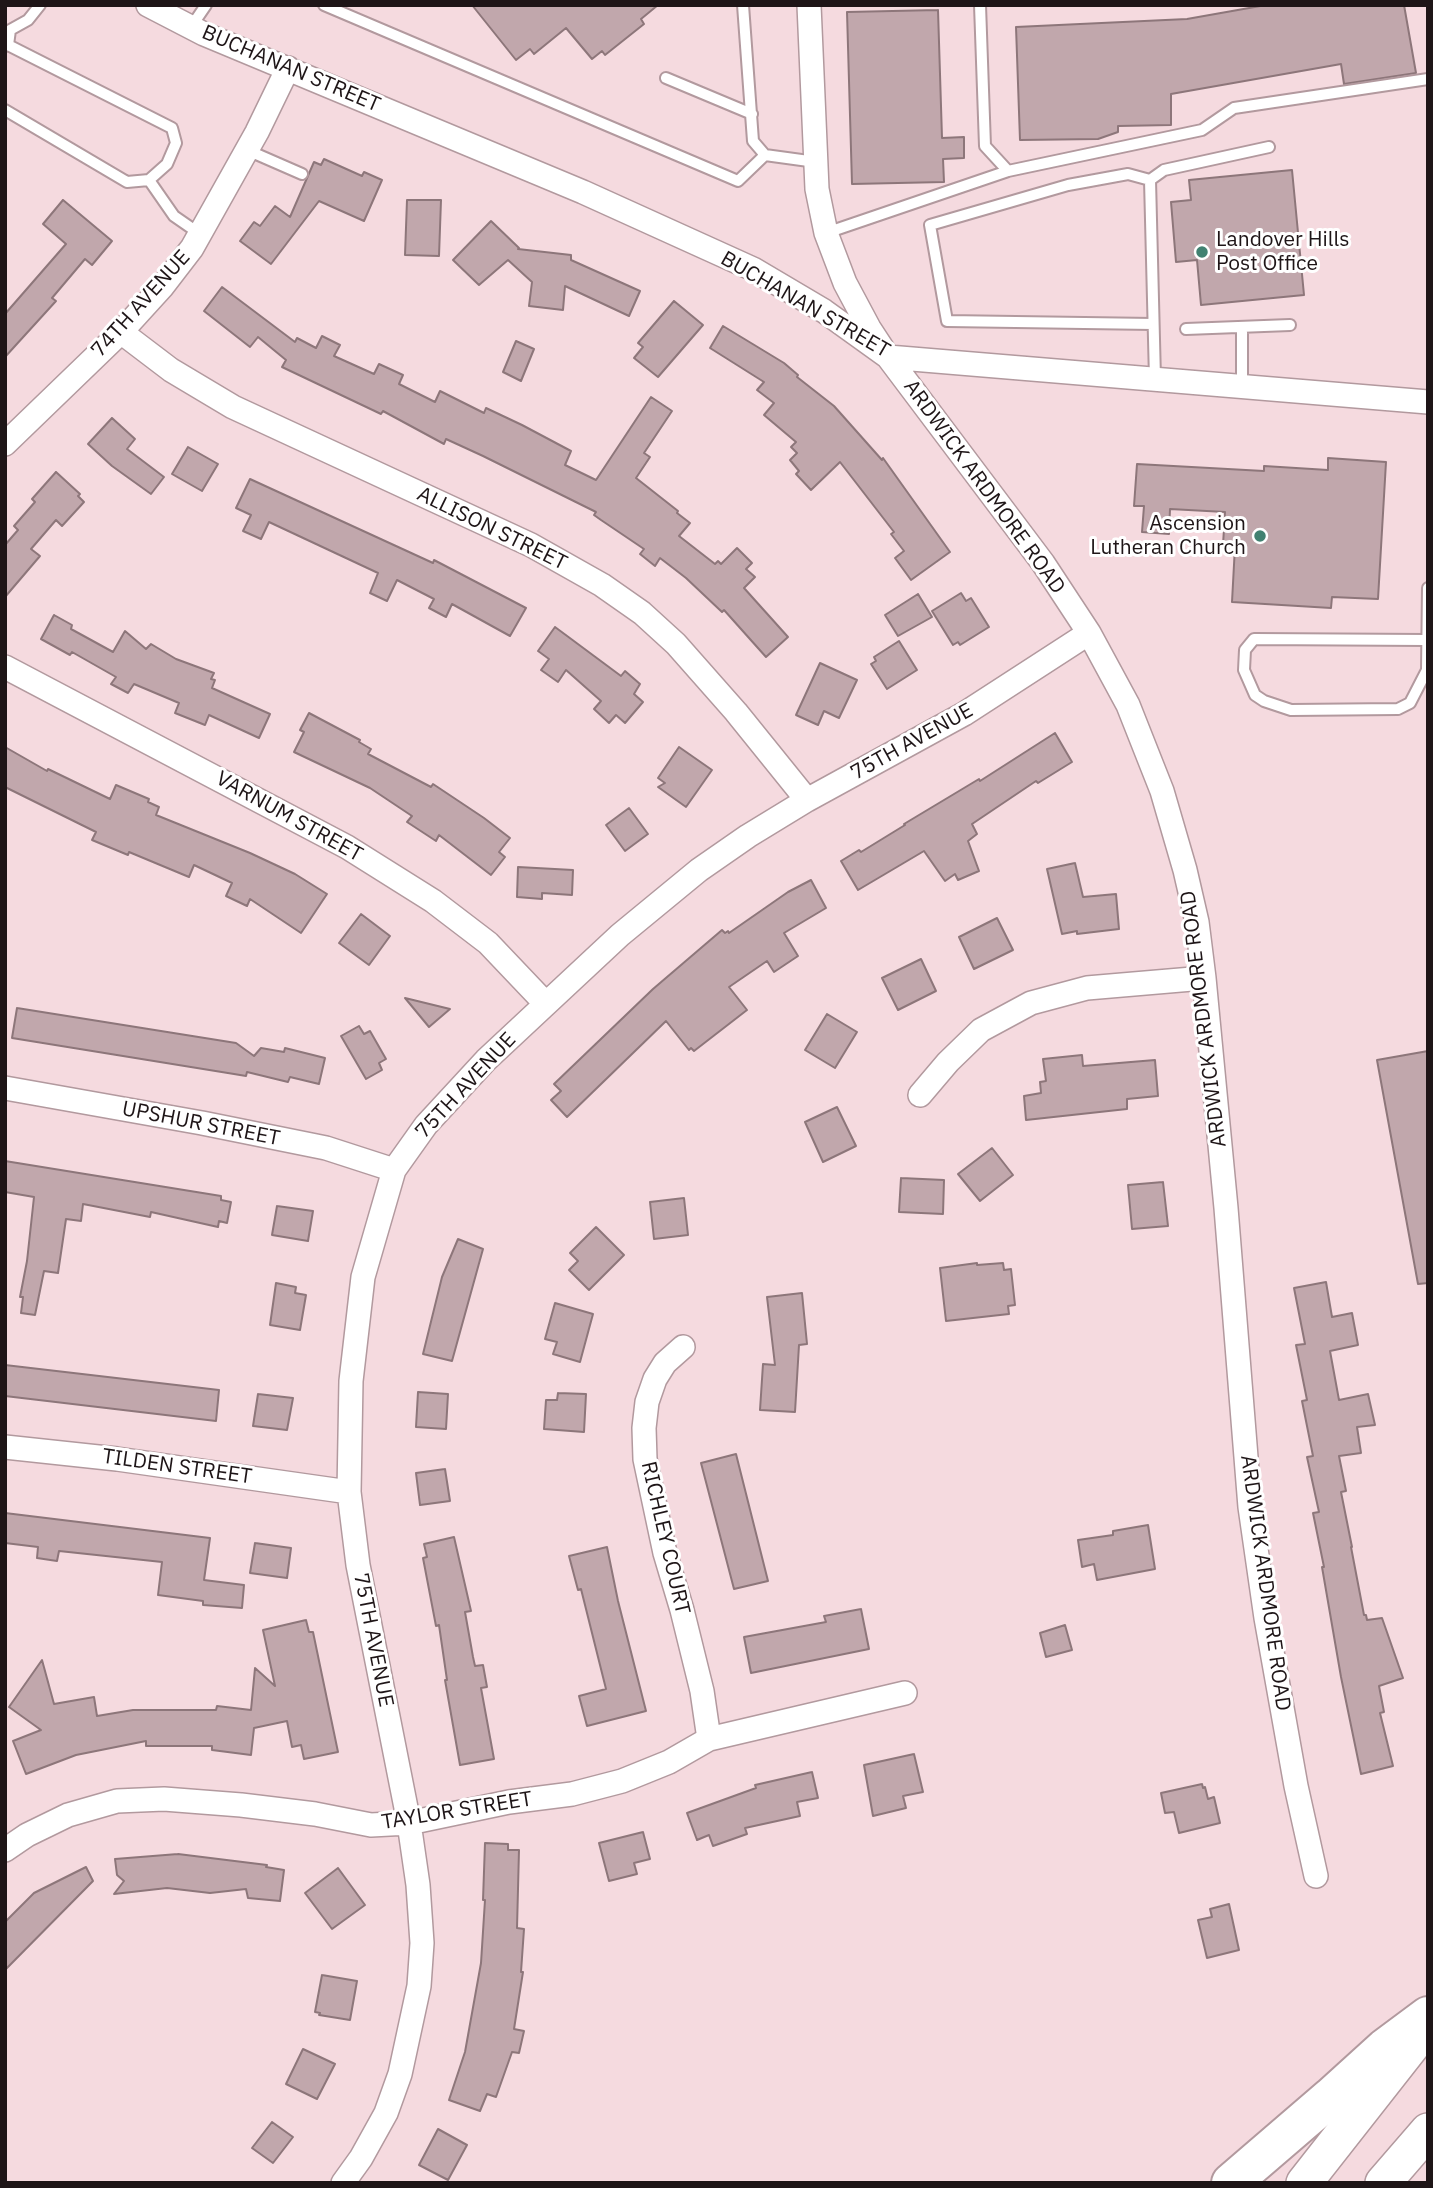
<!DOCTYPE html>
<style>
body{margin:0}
#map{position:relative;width:1433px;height:2188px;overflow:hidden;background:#f5dadf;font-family:"IBM Plex Sans",sans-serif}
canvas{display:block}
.frame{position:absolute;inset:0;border:7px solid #1e1517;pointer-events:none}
</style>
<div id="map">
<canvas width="1433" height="2188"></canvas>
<div class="frame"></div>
</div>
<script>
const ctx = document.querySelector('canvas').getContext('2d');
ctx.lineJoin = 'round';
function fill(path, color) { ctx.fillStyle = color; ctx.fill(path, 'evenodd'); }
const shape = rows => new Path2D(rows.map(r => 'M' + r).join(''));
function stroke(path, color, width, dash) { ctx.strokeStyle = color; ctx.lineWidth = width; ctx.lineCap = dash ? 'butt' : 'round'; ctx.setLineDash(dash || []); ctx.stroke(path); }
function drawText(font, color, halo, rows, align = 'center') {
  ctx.font = font + ' "IBM Plex Sans",sans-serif'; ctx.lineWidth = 6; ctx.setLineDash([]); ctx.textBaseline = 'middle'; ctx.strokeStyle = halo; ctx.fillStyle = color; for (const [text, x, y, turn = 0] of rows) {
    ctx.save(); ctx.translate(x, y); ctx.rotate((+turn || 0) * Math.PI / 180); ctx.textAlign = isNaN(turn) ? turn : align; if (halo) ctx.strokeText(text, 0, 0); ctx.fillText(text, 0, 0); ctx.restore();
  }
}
const building = shape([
 [472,5,658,5,641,19,644,24,605,55,602,51,592,59,566,28,534,54,530,49,516,60,472,5],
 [1266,5,1404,5,1416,73,1344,84,1341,64,1171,94,1171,125,1118,126,1118,132,1098,139,1020,140,1016,27,1187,19,1266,5],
 [938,10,942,138,964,137,964,158,943,159,944,182,852,184,847,12,938,10],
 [324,159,362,176,364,172,382,180,364,221,319,201,271,264,240,241,254,222,260,226,275,206,290,217,314,162,321,165,324,159],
 [1292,170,1304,295,1201,305,1197,260,1176,262,1171,202,1191,200,1189,180,1292,170],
 [63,200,112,241,92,265,85,259,52,298,56,301,5,357,5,314,66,244,43,224,63,200],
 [407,200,441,200,439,256,405,255,407,200],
 [491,221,519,248,518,249,571,255,571,260,640,291,629,316,565,286,563,310,529,306,532,282,508,260,479,285,453,260,491,221],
 [222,287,295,342,297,338,316,348,322,336,340,345,334,356,374,374,379,364,403,375,399,384,435,402,440,391,484,413,486,408,522,425,571,451,565,465,596,480,651,397,672,411,644,453,650,457,636,478,678,511,677,513,690,523,679,536,715,564,718,561,721,564,737,548,752,563,746,569,755,577,744,588,788,637,766,657,724,610,722,612,686,578,660,558,655,566,640,554,644,549,601,520,594,515,596,512,483,456,446,439,444,444,383,411,381,414,282,367,286,360,258,337,250,347,204,311,222,287],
 [674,301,703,325,658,377,634,358,643,347,638,343,674,301],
 [723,326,784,363,798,375,797,377,834,406,882,460,883,458,950,552,911,580,895,558,904,551,891,534,894,532,840,462,811,490,796,474,799,471,790,460,797,453,791,447,796,442,764,415,774,403,757,390,764,382,710,348,723,326],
 [516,341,534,349,521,381,503,372,516,341],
 [112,418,135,439,127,449,164,477,151,494,112,466,88,444,112,418],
 [188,447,218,464,202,491,172,474,188,447],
 [1328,458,1386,462,1378,599,1332,597,1331,608,1232,602,1235,546,1223,545,1225,512,1170,509,1169,534,1142,532,1144,506,1134,506,1137,464,1264,471,1264,466,1328,470,1328,458],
 [56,472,80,494,78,496,84,502,62,526,56,520,31,549,40,556,5,597,5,545,18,530,14,526,35,502,32,499,56,472],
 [250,479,433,563,434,560,526,608,510,636,452,604,446,617,429,608,434,599,397,580,387,601,370,593,378,573,269,522,261,539,243,531,251,515,236,508,250,479],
 [961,593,966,601,971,598,989,627,960,645,958,642,953,645,932,611,961,593],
 [918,594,932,617,898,636,885,615,918,594],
 [54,615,72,625,71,629,113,652,125,631,146,649,151,644,176,659,214,673,211,679,215,680,212,688,270,714,259,738,209,715,205,725,175,713,179,703,134,684,128,693,111,684,116,677,72,652,70,655,41,639,54,615],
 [555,627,621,676,625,671,640,684,634,694,643,702,625,723,616,715,609,723,594,709,601,701,566,670,558,682,541,670,549,659,538,651,555,627],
 [899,641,917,670,887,689,871,664,876,661,874,657,899,641],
 [820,663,857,680,839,718,824,711,818,725,796,715,820,663],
 [309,713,360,740,359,742,371,749,368,754,431,787,433,784,484,818,510,838,499,852,505,857,491,875,439,835,436,841,407,822,412,816,370,788,294,752,304,732,300,730,309,713],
 [1055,733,1072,762,1038,783,1036,781,972,824,977,834,968,841,979,871,958,880,955,874,945,881,924,851,858,890,841,861,859,850,861,852,905,825,904,824,979,779,980,781,1055,733],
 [5,747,47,771,48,769,110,799,116,785,149,799,148,802,159,807,156,815,250,853,295,874,327,894,301,933,250,899,247,906,226,896,232,883,194,865,189,877,129,852,128,855,92,840,96,832,5,787,5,747],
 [679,747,712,770,686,807,658,787,665,783,658,778,679,747],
 [629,808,648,834,625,851,606,825,629,808],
 [1075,863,1083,897,1116,894,1119,929,1077,934,1077,931,1062,934,1047,869,1075,863],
 [518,867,573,870,572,895,542,893,542,899,517,897,518,867],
 [811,880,826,908,784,933,798,956,774,972,767,961,729,987,747,1010,694,1051,691,1048,689,1050,666,1021,567,1117,551,1100,561,1091,554,1084,653,989,722,930,725,933,728,931,729,933,788,892,811,880],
 [361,914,390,936,369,965,339,943,361,914],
 [997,918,1013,950,974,969,959,937,997,918],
 [921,959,936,991,898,1010,882,978,921,959],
 [405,998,450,1009,429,1027,405,998],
 [17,1008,236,1043,254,1056,261,1048,284,1052,285,1048,325,1058,319,1084,290,1077,288,1082,247,1072,246,1076,234,1074,12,1038,17,1008],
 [827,1014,857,1032,835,1068,805,1050,827,1014],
 [359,1026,364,1034,370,1031,386,1059,379,1063,382,1070,366,1079,341,1036,359,1026],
 [1428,1051,1428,1283,1418,1284,1377,1060,1428,1051],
 [1082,1055,1083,1066,1155,1060,1158,1096,1127,1099,1127,1109,1026,1120,1024,1096,1041,1093,1040,1082,1046,1081,1043,1059,1082,1055],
 [837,1107,856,1146,823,1162,805,1122,837,1107],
 [992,1148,1013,1175,980,1201,958,1174,992,1148],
 [5,1161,221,1196,221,1200,231,1202,227,1223,219,1221,218,1227,151,1212,150,1217,83,1204,81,1221,66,1219,58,1273,44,1271,35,1315,21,1313,23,1297,20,1297,27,1261,34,1197,5,1192,5,1161],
 [901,1178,944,1180,943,1214,899,1212,901,1178],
 [1163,1182,1168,1226,1132,1229,1128,1185,1163,1182],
 [684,1198,688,1235,654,1239,650,1202,684,1198],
 [277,1206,313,1211,308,1241,272,1235,277,1206],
 [596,1227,624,1255,589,1290,569,1270,578,1261,570,1253,596,1227],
 [458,1239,483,1249,452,1361,423,1354,442,1277,458,1239],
 [977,1263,977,1265,1003,1263,1004,1270,1011,1269,1015,1305,1008,1306,1009,1314,946,1321,940,1268,977,1263],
 [1326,1282,1332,1317,1352,1313,1358,1345,1330,1351,1339,1400,1368,1394,1375,1425,1357,1427,1361,1453,1339,1456,1346,1491,1341,1492,1352,1547,1351,1547,1364,1615,1366,1615,1367,1620,1382,1618,1403,1678,1379,1686,1384,1712,1380,1713,1393,1766,1361,1774,1341,1677,1322,1567,1324,1567,1313,1513,1319,1512,1307,1457,1313,1456,1302,1401,1307,1400,1296,1345,1305,1344,1294,1288,1326,1282],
 [276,1283,296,1287,295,1293,306,1295,300,1330,270,1325,276,1283],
 [802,1293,807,1344,799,1345,795,1412,760,1410,763,1364,775,1365,767,1297,802,1293],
 [555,1303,593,1314,580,1362,553,1354,557,1342,545,1339,555,1303],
 [5,1365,219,1390,216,1421,5,1396,5,1365],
 [418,1392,448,1394,446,1429,416,1427,418,1392],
 [558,1393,586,1394,584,1432,544,1429,546,1400,557,1400,558,1393],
 [258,1394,293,1398,287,1430,253,1426,258,1394],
 [736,1454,768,1581,734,1589,701,1463,736,1454],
 [445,1469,450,1501,420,1505,416,1473,445,1469],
 [5,1513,210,1538,204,1580,244,1585,242,1608,203,1605,203,1601,158,1595,162,1562,59,1551,57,1561,37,1558,38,1547,5,1543,5,1513],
 [1148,1525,1155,1569,1097,1580,1094,1564,1082,1567,1078,1540,1113,1535,1113,1531,1148,1525],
 [454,1537,471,1611,465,1612,473,1657,475,1666,483,1665,487,1687,481,1688,494,1759,460,1765,445,1680,447,1680,439,1625,436,1626,423,1558,427,1557,424,1544,454,1537],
 [255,1543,291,1548,287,1578,250,1573,255,1543],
 [607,1547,618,1601,646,1711,587,1726,579,1696,606,1689,581,1589,578,1590,569,1556,607,1547],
 [861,1609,869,1649,751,1673,744,1637,826,1622,824,1616,861,1609],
 [306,1620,309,1632,313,1632,338,1752,304,1759,301,1745,292,1747,287,1721,254,1728,251,1755,212,1750,212,1746,146,1746,146,1741,76,1755,26,1774,13,1741,41,1730,9,1707,42,1660,54,1704,94,1697,97,1716,133,1710,216,1710,217,1706,251,1710,255,1668,275,1686,263,1630,306,1620],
 [1065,1625,1072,1650,1046,1657,1040,1633,1065,1625],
 [914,1754,923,1792,903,1796,906,1808,873,1816,864,1765,914,1754],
 [812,1772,818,1798,797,1802,800,1816,745,1828,747,1834,713,1846,709,1835,697,1840,687,1813,756,1788,755,1785,812,1772],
 [1202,1784,1203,1788,1205,1787,1208,1799,1214,1797,1220,1823,1179,1833,1174,1812,1165,1813,1161,1793,1202,1784],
 [643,1832,650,1859,634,1863,637,1874,609,1881,599,1843,643,1832],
 [485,1843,508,1844,508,1850,519,1850,517,1928,524,1929,521,1972,523,1972,514,2029,524,2031,519,2053,512,2052,496,2097,487,2094,480,2111,449,2100,465,2052,481,1963,485,1900,483,1900,485,1843],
 [178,1854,267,1865,266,1867,284,1870,280,1901,248,1898,246,1889,210,1893,167,1888,114,1894,124,1881,117,1875,115,1859,178,1854],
 [86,1867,93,1881,5,1970,5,1922,34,1893,86,1867],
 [338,1868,365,1905,332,1929,305,1893,338,1868],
 [1229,1904,1239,1950,1207,1958,1198,1920,1212,1917,1210,1909,1229,1904],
 [322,1975,357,1981,350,2020,319,2015,320,2013,315,2012,322,1975],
 [303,2049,335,2064,317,2099,286,2084,303,2049],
 [272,2122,293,2137,273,2163,252,2148,272,2122],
 [438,2129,467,2145,448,2180,419,2165,438,2129]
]);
fill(building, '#c1a7ac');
stroke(building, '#8d767a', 2);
const lane = shape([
 [324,5,738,181,765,155],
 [743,5,753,141,765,155,816,162],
 [980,5,985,146,1008,171,1202,130,1234,108,1428,79],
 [191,27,206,5],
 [8,45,10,30,28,20,40,5],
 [5,46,8,45,172,128,176,143,167,164,149,180,127,182,5,110],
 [666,78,752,114],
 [247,150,302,174],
 [149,180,174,216,200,234],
 [1150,180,1128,174,1068,185,930,225,947,321,1153,324],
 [826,233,1008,171],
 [1186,329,1290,325],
 [1155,379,1150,180,1164,170,1269,147],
 [1242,386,1242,327],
 [1426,640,1254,639,1245,650,1244,670,1255,695,1264,701,1291,710,1398,709,1410,703,1427,670,1428,588]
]);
const street = shape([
 [148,5,204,34,583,192,753,269,824,311,888,357,1428,402],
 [809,5,817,189,826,233,845,283,869,328,888,357,1043,563,1089,633,1128,705,1162,791,1185,870,1197,922,1204,978,1226,1208,1250,1507,1266,1618,1296,1786,1316,1876],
 [121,332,171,370,233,407,531,545,602,585,642,613,676,644,736,712,807,800],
 [5,444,121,332,162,287,192,248,257,132,288,68],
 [5,667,347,847,433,901,488,943,546,1004],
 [5,1088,202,1123,326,1148,394,1170],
 [920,1095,948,1062,981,1030,1031,1003,1087,988,1204,978],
 [683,1347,665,1363,655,1379,647,1402,644,1428,645,1459,665,1553,682,1610,702,1691,709,1739],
 [5,1447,117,1459,349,1492],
 [5,1850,27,1835,68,1815,117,1801,164,1799,241,1805,315,1814,371,1825,409,1823,509,1802,572,1794,622,1781,669,1762,709,1739,905,1693],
 [343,2183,361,2158,386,2113,400,2074,419,1986,422,1943,418,1885,409,1823,358,1565,349,1492,351,1381,363,1277,394,1170,426,1125,486,1060,620,935,699,870,748,836,807,800,964,714,1089,633]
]);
const primary = shape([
 [1304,2183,1428,2025],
 [1383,2183,1428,2131]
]);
const highway = shape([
 [1231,2183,1331,2097,1385,2048,1428,2016]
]);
stroke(lane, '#b2999e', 14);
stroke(street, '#b2999e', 26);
stroke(primary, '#b2999e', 38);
stroke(highway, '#b2999e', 42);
stroke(lane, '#fff', 10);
stroke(street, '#fff', 23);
stroke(primary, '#fff', 35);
stroke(highway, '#fff', 38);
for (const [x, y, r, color] of [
 [1202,252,7,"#418171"],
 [1260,536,7,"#418171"]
]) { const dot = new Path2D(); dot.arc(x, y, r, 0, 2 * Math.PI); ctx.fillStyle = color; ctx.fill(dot); stroke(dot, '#fff', 2.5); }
drawText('21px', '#1e1517', '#fff', [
 ["BUCHANAN STREET",291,69,23],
 ["74TH AVENUE",141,304,-48],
 ["BUCHANAN STREET",805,305,30],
 ["ARDWICK ARDMORE ROAD",984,487,54],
 ["ALLISON STREET",492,529,26],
 ["75TH AVENUE",912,742,-29],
 ["VARNUM STREET",289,817,29],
 ["ARDWICK ARDMORE ROAD",1204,1019,-97],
 ["75TH AVENUE",466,1086,-47],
 ["UPSHUR STREET",201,1124,11],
 ["TILDEN STREET",177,1467,8],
 ["RICHLEY COURT",665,1538,77],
 ["ARDWICK ARDMORE ROAD",1265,1583,82],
 ["75TH AVENUE",373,1640,79],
 ["TAYLOR STREET",457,1811,-9]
]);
drawText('21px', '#1e1517', '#fff', [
 ["Landover Hills",1216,240],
 ["Post Office",1216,264],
 ["Ascension",1246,524,"right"],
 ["Lutheran Church",1246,548,"right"]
], 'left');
</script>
